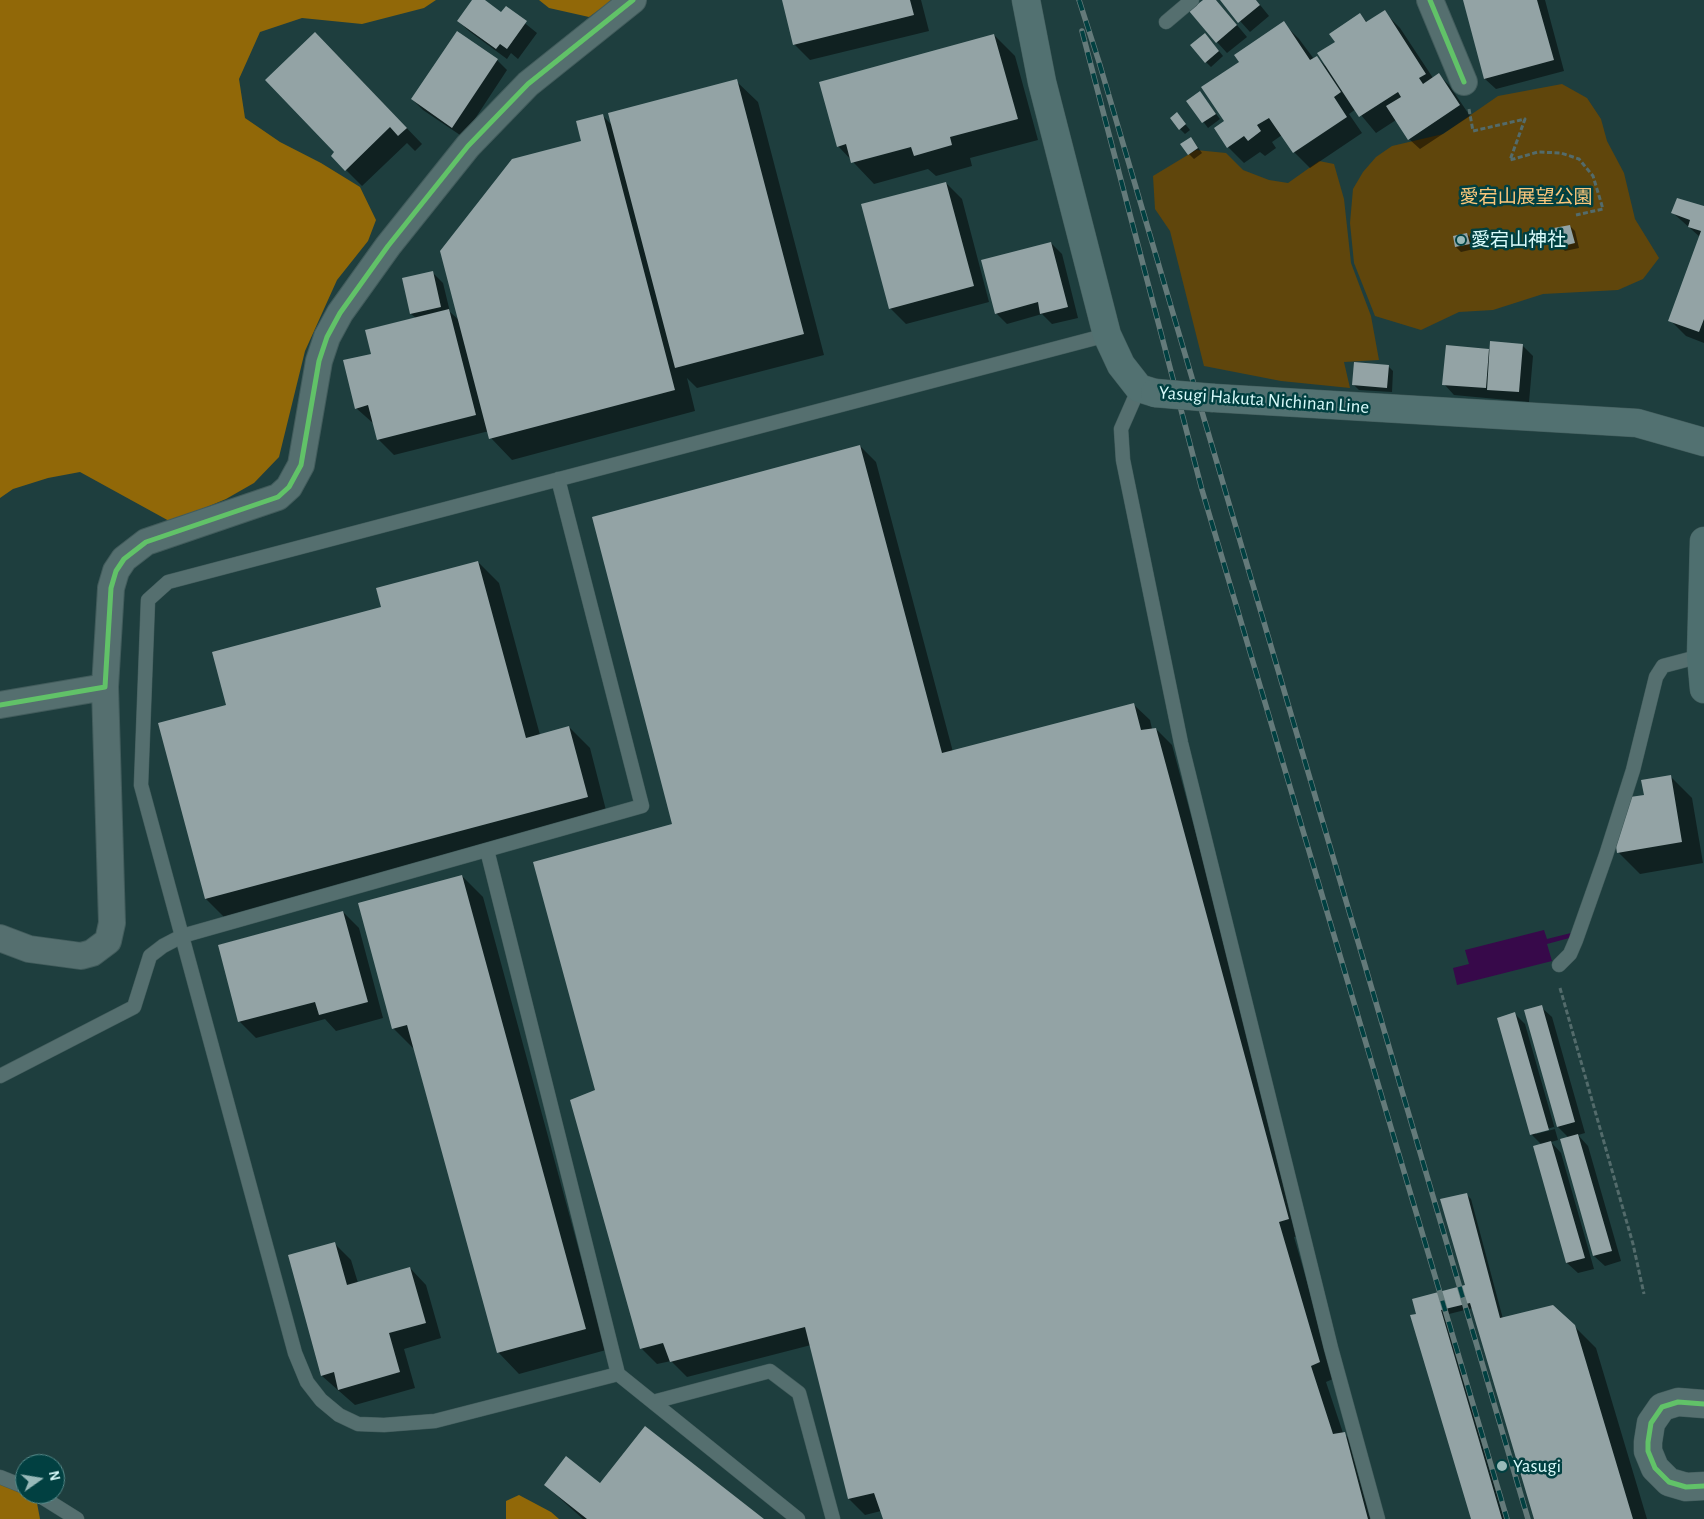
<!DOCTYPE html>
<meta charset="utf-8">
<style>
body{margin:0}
#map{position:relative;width:1704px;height:1519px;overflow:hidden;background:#1e3e3e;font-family:"Alegreya Sans",sans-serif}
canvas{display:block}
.north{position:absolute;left:15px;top:1454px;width:50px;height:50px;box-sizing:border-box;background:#014041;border:1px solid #578b8b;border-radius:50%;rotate:77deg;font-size:14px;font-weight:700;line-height:20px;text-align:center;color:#d9fbfb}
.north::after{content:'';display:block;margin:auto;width:18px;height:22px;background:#98b9b9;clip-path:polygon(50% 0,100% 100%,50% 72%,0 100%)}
</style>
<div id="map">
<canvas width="1704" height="1519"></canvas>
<div class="north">N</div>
</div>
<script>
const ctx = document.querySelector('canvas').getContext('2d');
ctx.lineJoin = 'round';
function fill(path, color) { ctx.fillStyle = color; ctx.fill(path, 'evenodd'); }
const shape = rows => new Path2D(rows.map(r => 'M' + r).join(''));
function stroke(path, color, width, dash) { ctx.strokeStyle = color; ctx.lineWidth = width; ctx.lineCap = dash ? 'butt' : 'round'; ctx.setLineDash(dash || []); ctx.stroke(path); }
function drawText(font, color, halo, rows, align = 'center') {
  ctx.font = font + ' "Alegreya Sans","Noto Sans JP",sans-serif'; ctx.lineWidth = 5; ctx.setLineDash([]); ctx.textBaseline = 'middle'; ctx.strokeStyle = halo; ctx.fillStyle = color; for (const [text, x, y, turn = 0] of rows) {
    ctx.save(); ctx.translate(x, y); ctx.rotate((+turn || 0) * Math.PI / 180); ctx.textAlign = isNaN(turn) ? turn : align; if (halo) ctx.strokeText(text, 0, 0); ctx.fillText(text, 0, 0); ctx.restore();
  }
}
fill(shape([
 [1562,84,1587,98,1601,119,1607,141,1624,173,1635,219,1659,258,1643,279,1618,290,1543,294,1493,310,1459,312,1421,330,1375,316,1354,263,1350,223,1353,189,1363,172,1376,157,1392,146,1443,134,1498,96],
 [1196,150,1226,153,1243,170,1269,180,1288,183,1319,161,1334,164,1344,199,1351,263,1371,316,1379,360,1344,362,1350,388,1281,381,1204,366,1170,231,1155,209,1153,176]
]), '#60460c');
fill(shape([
 [0,0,436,0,424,8,362,24,302,18,260,32,239,79,245,118,280,142,321,163,360,187,376,220,368,241,337,280,305,351,279,457,254,483,226,499,171,522,80,472,48,478,13,489,0,498],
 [539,0,613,0,589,17,549,8],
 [0,1475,37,1503,40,1519,0,1519],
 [519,1495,551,1512,559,1519,506,1519,506,1501]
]), '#916808');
fill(shape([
 [1544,930,1547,939,1571,933,1573,937,1547,944,1552,961,1457,985,1453,968,1469,964,1465,950]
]), '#37094a');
fill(shape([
 [473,0,483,0,502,14,506,8,537,33,518,59,511,53,507,59,469,31,458,21],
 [783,0,921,0,929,31,810,60,794,44],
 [1205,0,1216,0,1247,37,1227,53,1217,42],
 [1221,0,1256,0,1269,16,1250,32],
 [1464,0,1545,0,1564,71,1496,89,1485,79],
 [1384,12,1400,28,1433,78,1439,75,1449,85,1470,116,1420,149,1409,139,1396,120,1376,133,1356,109,1349,114,1362,133,1310,168,1294,152,1282,135,1272,142,1276,148,1265,156,1260,152,1244,163,1228,147,1226,121,1241,62,1283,23,1299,39,1314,59,1317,57,1325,66,1336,42,1360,15,1368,23],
 [994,35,1015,56,1038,140,970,158,972,166,936,176,928,169,874,184,838,146],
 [1210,40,1223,56,1211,67,1206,62],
 [331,49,422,144,415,151,407,143,362,186,346,170,336,152],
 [497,60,507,70,463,137,423,110,412,99],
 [736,81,758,102,824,355,697,388,687,378,695,411,512,460,491,438,489,431,394,455,378,439,374,424,356,408,372,354,416,318,411,314,403,279,432,272,443,283,450,312,460,321,602,115,613,126],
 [1200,93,1220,119,1208,128,1188,101],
 [1177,114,1190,130,1185,134,1180,129],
 [1191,138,1202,153,1194,159,1189,154],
 [946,183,962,199,989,302,906,324,890,308],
 [1704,208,1704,343,1686,336,1670,320,1700,237,1673,213],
 [1570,226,1575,231,1579,248,1565,251,1560,246],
 [1467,234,1472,239,1474,249,1461,252,1456,247],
 [1051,243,1062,254,1078,318,1052,324,1042,314,1007,324,996,313],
 [1522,345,1533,356,1529,402,1454,395,1444,384,1447,347,1491,350],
 [1388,366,1393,371,1392,392,1359,390,1354,385],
 [860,446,876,462,953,752,1133,704,1150,720,1152,729,1156,729,1172,745,1304,1235,1294,1237,1335,1378,1326,1382,1343,1433,1361,1449,1379,1519,884,1519,881,1511,865,1515,849,1499,811,1345,687,1377,671,1361,657,1364,641,1348,596,1091,674,825],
 [478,562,499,583,540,735,569,727,590,748,608,818,227,920,206,899,382,608],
 [1671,777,1692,798,1703,863,1640,874,1619,853,1646,796],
 [462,876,483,897,606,1350,519,1374,498,1352,414,1049,393,1028],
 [343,912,359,928,383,1018,336,1031,325,1019,256,1038,240,1022,219,945],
 [1541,1007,1552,1017,1585,1133,1578,1135,1588,1146,1621,1261,1605,1266,1594,1256,1569,1138,1558,1127,1525,1011],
 [1515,1014,1525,1024,1558,1140,1551,1142,1561,1153,1594,1269,1578,1273,1567,1263,1542,1145,1531,1134],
 [1554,1127,1555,1129,1536,1134,1536,1132],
 [1466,1194,1471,1199,1503,1319,1574,1326,1596,1348,1647,1519,1535,1519,1473,1308,1445,1315,1504,1519,1472,1519,1418,1315,1467,1286],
 [335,1244,351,1260,358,1283,410,1268,426,1285,441,1338,404,1349,415,1388,355,1405,322,1376],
 [545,1485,601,1485,762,1519,583,1519]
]), '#0007');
fill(shape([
 [472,0,485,0,501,12,506,6,527,21,507,49,500,44,496,49,457,21],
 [782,0,910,0,914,15,793,45],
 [1203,0,1216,0,1237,25,1216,43,1189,11],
 [1220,0,1256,0,1260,5,1238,23],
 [1463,0,1537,0,1554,60,1484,79],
 [1385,10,1426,74,1419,78,1423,84,1439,73,1460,105,1408,140,1386,106,1401,97,1398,92,1359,117,1317,53,1335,42,1329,34,1360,13,1366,22],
 [1284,21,1310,60,1317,56,1341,92,1334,97,1347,117,1293,153,1269,118,1257,125,1261,131,1248,141,1244,136,1227,148,1214,128,1224,121,1201,87,1239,62,1234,55],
 [457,31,498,59,452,128,411,99],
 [315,32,407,128,398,136,390,127,345,171,331,156,334,152,265,80],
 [1205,33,1219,51,1205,63,1190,45],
 [994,34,1018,119,950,137,952,145,914,156,911,147,851,163,846,144,837,147,819,82],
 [737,79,804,334,675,368,608,113],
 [1200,91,1216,114,1202,123,1186,101],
 [1177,112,1186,124,1179,130,1170,118],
 [603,114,675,390,489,439,440,251,512,159,581,141,576,121],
 [1191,137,1198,148,1188,155,1180,144],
 [946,182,974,286,889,309,861,204],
 [1677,198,1704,206,1704,319,1699,332,1668,321,1701,231,1688,227,1690,220,1671,213],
 [1570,225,1575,243,1559,247,1554,228],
 [1467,233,1470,244,1455,247,1453,236],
 [1051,242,1068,307,1040,314,1038,302,995,314,981,260],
 [433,271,441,307,410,314,402,278],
 [449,309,476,415,377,440,368,405,355,409,343,360,371,354,365,330],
 [1490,341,1523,344,1519,392,1487,390],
 [1446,345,1489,349,1486,388,1442,385],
 [1354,362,1389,365,1387,388,1352,385],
 [860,445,942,753,1134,703,1141,730,1156,728,1289,1219,1279,1222,1320,1362,1311,1366,1333,1434,1345,1432,1368,1519,883,1519,874,1493,848,1499,805,1327,670,1362,663,1343,640,1349,570,1100,595,1090,533,862,672,824,592,517],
 [478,561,526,738,569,726,588,797,205,899,158,723,226,705,212,652,381,607,376,588],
 [1671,775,1682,842,1617,853,1615,839,1630,797,1644,795,1641,780],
 [462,875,586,1329,497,1353,407,1025,392,1029,358,903],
 [343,911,368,1002,319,1015,315,1002,238,1022,218,945],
 [1542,1005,1575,1122,1557,1127,1524,1010],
 [1515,1012,1549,1130,1530,1135,1497,1018],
 [1578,1134,1612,1251,1593,1256,1560,1139],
 [1551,1141,1585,1258,1566,1263,1533,1146],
 [1467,1193,1500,1318,1553,1305,1575,1325,1633,1519,1534,1519,1470,1303,1441,1310,1502,1519,1471,1519,1410,1315,1416,1314,1412,1299,1465,1285,1440,1199],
 [335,1242,347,1285,410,1267,426,1323,389,1333,400,1372,338,1390,334,1372,321,1376,288,1255],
 [645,1426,764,1519,587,1519,544,1485,566,1456,600,1483]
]), '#93a3a5');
const service = shape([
 [1166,22,1192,0],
 [1139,388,1121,429,1123,460,1181,743,1331,1348,1378,1519],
 [487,850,618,1374,798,1519],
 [1559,965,1570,954,1576,940,1606,855,1633,770,1656,677,1663,666,1701,656],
 [0,1076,134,1007,150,956,163,946,182,936,642,806,558,479],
 [618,1374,435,1421,384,1425,358,1424,339,1415,321,1400,307,1382,295,1353,141,785,148,600,168,582,1107,335],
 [653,1402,770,1371,799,1393,833,1519],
 [0,1477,25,1487],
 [37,1494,77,1519]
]);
const minor = shape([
 [1430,0,1464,82],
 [0,705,105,687,111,588,116,571,124,559,146,542,278,497,289,487,301,465,319,361,327,337,340,313,388,246,468,146,528,84,633,0],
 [0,938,29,949,81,956,92,953,108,941,112,923,105,687]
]);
const tertiary = shape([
 [1704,1404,1678,1402,1662,1407,1651,1423,1648,1442,1648,1451,1655,1468,1669,1482,1686,1487,1704,1486]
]);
const primary = shape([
 [1026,0,1042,82,1107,335,1121,365,1139,388,1155,393],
 [1214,398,1637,423,1704,442]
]);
const trunk = shape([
 [1704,541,1701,656,1704,689]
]);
stroke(service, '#425c5c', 15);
stroke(minor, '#425c5c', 28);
stroke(tertiary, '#425c5c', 29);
stroke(primary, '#425c5c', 29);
stroke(trunk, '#425c5c', 29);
stroke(shape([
 [1469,109,1473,131,1525,119,1510,160,1538,152,1561,153,1579,159,1593,176,1603,209,1576,215],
 [1560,988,1633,1244,1644,1294]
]), '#536b6b', 3, [5, 2.5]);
stroke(service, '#556f6f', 14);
stroke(minor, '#556f6f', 26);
stroke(tertiary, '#556f6f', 28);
stroke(primary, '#527171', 28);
stroke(trunk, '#4e6f6f', 28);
const rail = shape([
 [1079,0,1099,62,1528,1519],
 [1082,31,1202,490,1507,1519]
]);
stroke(rail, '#647a7a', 5.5);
stroke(rail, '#014041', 4, [11]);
const primaryBridge = shape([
 [1155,393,1214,398]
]);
stroke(primaryBridge, '#425c5c', 29, []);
stroke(primaryBridge, '#527171', 28);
stroke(shape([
 [1430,0,1464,82],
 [0,705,105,687,111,588,116,571,124,559,146,542,278,497,289,487,301,465,319,361,327,337,340,313,388,246,468,146,528,84,633,0],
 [1704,1404,1678,1402,1662,1407,1651,1423,1648,1442,1648,1451,1655,1468,1669,1482,1686,1487,1704,1486]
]), '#61c268', 5);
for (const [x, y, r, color] of [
 [1461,240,5,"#98b9b9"],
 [1502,1466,6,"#98b9b9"]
]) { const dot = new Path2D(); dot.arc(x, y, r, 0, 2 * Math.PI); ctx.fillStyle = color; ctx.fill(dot); stroke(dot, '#014041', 2); }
drawText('19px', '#fac67b', '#014041', [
 ["愛宕山展望公園",1526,197]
]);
drawText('19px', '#d9fbfb', '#014041', [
 ["愛宕山神社",1471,240],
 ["Yasugi",1513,1466]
], 'left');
drawText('19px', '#d9fbfb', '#014041', [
 ["Yasugi Hakuta Nichinan Line",1264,400,4]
]);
</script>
